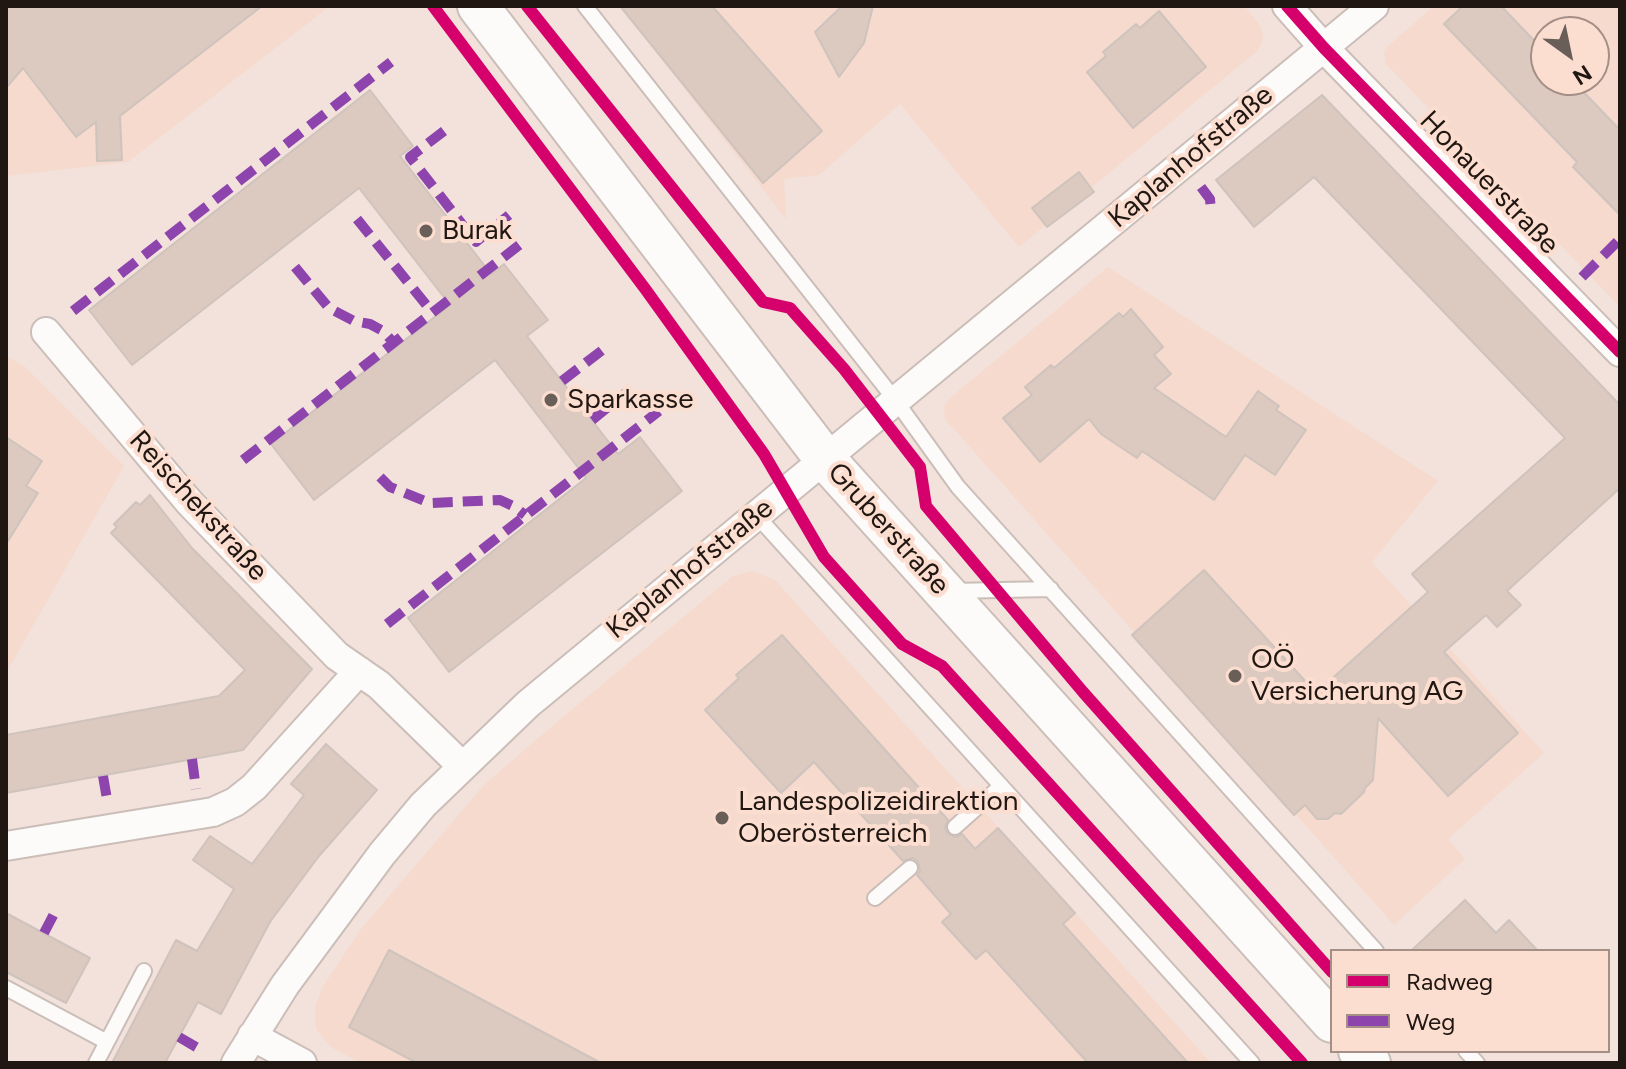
<!DOCTYPE html>
<meta charset="utf-8">
<style>
body{margin:0}
#map{position:relative;width:1626px;height:1069px;overflow:hidden;background:#f2e2db;font-family:Figtree,sans-serif}
canvas{display:block}
.frame{position:absolute;inset:0;border:8px solid #211712;pointer-events:none}
.legend{position:absolute;left:1330px;top:949px;width:280px;height:104px;box-sizing:border-box;background:#fcded1;border:2px solid #a48e85;margin:0;padding:10px 14px;list-style:none;font-size:24px;color:#211712}
.legend li{display:flex;align-items:center;gap:16px;height:40px}
.legend b{width:40px;border:2px solid #a48e85}
.north{position:absolute;left:1530px;top:16px;width:80px;height:80px;box-sizing:border-box;background:#fcded1;border:2px solid #a48e85;border-radius:50%;rotate:147deg;font-size:22px;font-weight:700;line-height:32px;text-align:center;color:#211712}
.north::after{content:'';display:block;margin:auto;width:28px;height:36px;background:#6a5e58;clip-path:polygon(50% 0,100% 100%,50% 72%,0 100%)}
</style>
<div id="map">
<canvas width="1626" height="1069"></canvas>
<div class="frame"></div>
<ul class="legend">
<li><b style="height:10px;background:#d6006c"></b>Radweg</li>
<li><b style="height:10px;background:#8e44ad"></b>Weg</li>
</ul>
<div class="north">N</div>
</div>
<script>
const ctx = document.querySelector('canvas').getContext('2d');
ctx.lineJoin = 'round';
function fill(path, color) { ctx.fillStyle = color; ctx.fill(path, 'evenodd'); }
const shape = rows => new Path2D(rows.map(r => 'M' + r).join(''));
function stroke(path, color, width, dash) { ctx.strokeStyle = color; ctx.lineWidth = width; ctx.lineCap = dash ? 'butt' : 'round'; ctx.setLineDash(dash || []); ctx.stroke(path); }
function drawText(font, color, halo, rows, align = 'center') {
  ctx.font = font + ' Figtree,sans-serif'; ctx.lineWidth = 8; ctx.setLineDash([]); ctx.textBaseline = 'middle'; ctx.strokeStyle = halo; ctx.fillStyle = color; for (const [text, x, y, turn = 0] of rows) {
    ctx.save(); ctx.translate(x, y); ctx.rotate((+turn || 0) * Math.PI / 180); ctx.textAlign = isNaN(turn) ? turn : align; if (halo) ctx.strokeText(text, 0, 0); ctx.fillText(text, 0, 0); ctx.restore();
  }
}
fill(shape([
 [6,6,330,6,128,162,6,176],
 [620,6,1244,6,1260,25,1263,34,1262,44,1256,52,1019,247,900,104,819,175,784,179,786,219],
 [1434,6,1620,6,1620,307,1386,64,1384,53,1387,47],
 [1546,32,1594,32,1594,80,1546,80],
 [1108,267,1438,481,1372,562,1544,753,1448,839,1465,859,1394,925,945,419,944,406,950,398],
 [6,356,24,366,124,466,6,673],
 [752,571,775,580,1211,1063,361,1063,334,1049,324,1040,316,1028,315,1008,322,988,361,929,483,786,551,727,733,576]
]), '#f5dacd');
const building = shape([
 [6,6,262,6,120,116,122,160,97,161,96,122,76,137,23,68,6,88,6,6],
 [620,6,712,6,822,131,763,183,620,6],
 [842,6,873,6,864,43,839,77,815,32,842,6],
 [1463,6,1501,6,1546,53,1546,80,1572,80,1620,130,1620,215,1573,167,1577,162,1444,24,1463,6],
 [1159,11,1206,67,1133,128,1087,72,1106,56,1103,52,1136,24,1140,28,1159,11],
 [370,90,413,146,400,156,491,274,504,264,548,320,527,336,618,454,640,437,682,491,449,672,408,618,586,478,495,360,314,500,271,444,450,305,359,188,132,365,89,310,370,90],
 [1322,95,1620,405,1620,488,1507,591,1521,605,1497,627,1486,615,1444,652,1518,733,1448,796,1378,718,1373,780,1365,788,1364,792,1341,814,1335,813,1328,819,1317,819,1305,805,1294,815,1132,635,1204,570,1316,693,1428,592,1412,574,1565,438,1314,177,1254,227,1216,180,1322,95],
 [1079,172,1094,192,1047,227,1032,208,1079,172],
 [1131,309,1163,347,1154,355,1171,374,1154,388,1226,437,1258,391,1279,406,1276,410,1306,430,1275,475,1245,455,1214,500,1142,451,1137,458,1101,434,1089,419,1040,462,1003,418,1032,395,1025,387,1051,365,1054,368,1119,313,1123,317,1131,309],
 [6,437,42,461,26,486,38,493,6,544,6,437],
 [150,495,192,548,312,669,243,750,6,793,6,735,219,696,245,670,111,533,117,527,114,524,136,502,140,505,150,495],
 [782,635,948,820,945,828,948,834,956,837,962,834,975,849,998,828,1075,913,1063,924,1188,1063,1088,1063,986,950,976,959,942,922,951,914,917,875,920,871,918,862,913,858,903,861,814,762,781,793,705,710,739,678,736,675,782,635],
 [326,744,377,790,319,856,270,922,221,1014,198,1002,165,1063,112,1063,176,940,197,951,234,889,193,860,210,836,252,864,304,795,291,784,326,744],
 [1465,900,1496,933,1509,920,1538,951,1411,951,1465,900],
 [6,913,90,958,66,1003,6,972,6,913],
 [389,950,601,1063,417,1063,349,1027,389,950]
]);
fill(building, '#dcc9bf');
stroke(building, '#cfc3bd', 2);
const lane = shape([
 [585,6,896,401,958,487,1376,951],
 [756,515,1252,1063],
 [951,591,1051,589],
 [955,827,1001,786],
 [875,898,910,868],
 [6,988,107,1042],
 [1466,1051,1477,1063],
 [96,1063,144,971]
]);
const street = shape([
 [1287,6,1324,48,1620,352],
 [46,332,189,502,337,656,379,685,462,766],
 [6,846,213,812,235,802,254,787,359,671],
 [252,1036,302,1063],
 [236,1063,285,985,382,854,423,805,528,704,1374,6]
]);
const secondary = shape([
 [478,6,825,459,1332,1022],
 [1359,1051,1370,1063]
]);
stroke(lane, '#cbbeb8', 18);
stroke(street, '#cbbeb8', 32);
stroke(secondary, '#cbbeb8', 44);
stroke(lane, '#fdfbfa', 14);
stroke(street, '#fdfbfa', 28);
stroke(secondary, '#fdfbfa', 40);
stroke(shape([
 [444,131,410,157,476,242,509,215],
 [1201,187,1210,199,1211,211],
 [357,219,432,312],
 [295,267,329,308,354,321,370,324,383,331,393,342],
 [1582,277,1620,239],
 [73,311,391,62],
 [562,381,609,345],
 [592,420,638,383],
 [243,460,527,239],
 [380,477,390,487,430,503,500,500,515,507,525,515],
 [387,624,659,411],
 [192,759,196,789],
 [103,776,108,805],
 [44,933,56,910],
 [179,1037,203,1051]
]), '#8e44ad', 10, [20, 10]);
stroke(shape([
 [433,6,646,290,764,454,824,557,902,644,942,666,1302,1063],
 [527,6,763,302,790,308,844,369,920,467,926,506,1083,692,1332,972],
 [1287,6,1324,48,1620,352]
]), '#d6006c', 12);
for (const [x, y, r, color] of [
 [426,231,8,"#6a5e58"],
 [551,400,8,"#6a5e58"],
 [1235,676,8,"#6a5e58"],
 [722,818,8,"#6a5e58"]
]) { const dot = new Path2D(); dot.arc(x, y, r, 0, 2 * Math.PI); ctx.fillStyle = color; ctx.fill(dot); stroke(dot, '#fcded1', 3); }
drawText('28px', '#211712', '#fcded1', [
 ["Kaplanhofstraße",1191,157,-40],
 ["Honauerstraße",1489,183,46],
 ["Reischekstraße",198,506,48],
 ["Gruberstraße",888,529,48],
 ["Kaplanhofstraße",690,569,-39]
]);
drawText('28px', '#211712', '#fcded1', [
 ["Burak",442,231],
 ["Sparkasse",567,400],
 ["OÖ",1251,660],
 ["Versicherung AG",1251,692],
 ["Landespolizeidirektion",738,802],
 ["Oberösterreich",738,834]
], 'left');
</script>
